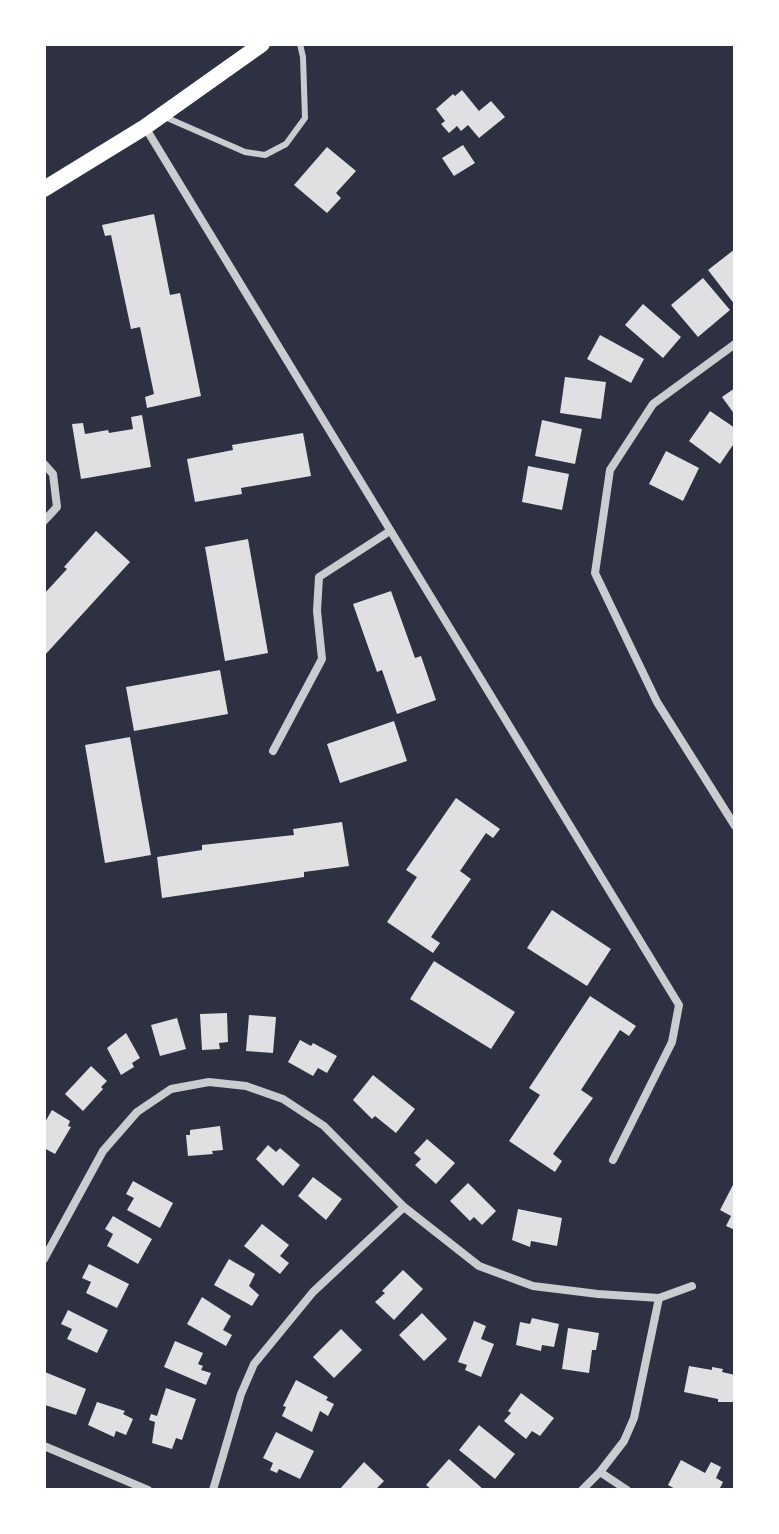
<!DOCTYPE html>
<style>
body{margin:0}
#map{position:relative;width:779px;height:1534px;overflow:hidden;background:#2d3142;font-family:"Public Sans",sans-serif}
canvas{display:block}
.frame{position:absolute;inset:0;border:46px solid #fff;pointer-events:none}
</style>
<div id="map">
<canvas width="779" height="1534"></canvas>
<div class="frame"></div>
</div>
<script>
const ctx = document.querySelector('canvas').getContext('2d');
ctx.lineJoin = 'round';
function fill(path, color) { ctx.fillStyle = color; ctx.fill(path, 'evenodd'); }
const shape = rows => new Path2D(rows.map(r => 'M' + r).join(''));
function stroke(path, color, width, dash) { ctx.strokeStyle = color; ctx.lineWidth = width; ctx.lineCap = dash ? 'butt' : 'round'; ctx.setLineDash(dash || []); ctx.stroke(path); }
fill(shape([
 [462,90,479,111,491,101,505,117,479,138,468,125,461,131,457,126,449,133,441,124,445,121,436,109,453,94,455,96],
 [463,145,475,163,454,176,442,158],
 [327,147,356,171,336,193,341,198,327,213,294,185],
 [154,214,170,295,180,293,201,396,147,408,145,397,154,394,140,327,131,329,111,235,105,236,102,225],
 [735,249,735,305,708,270],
 [703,278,730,310,698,337,671,305],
 [643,304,681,337,663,358,625,325],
 [600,335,644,359,631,383,587,359],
 [565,377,606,382,601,419,560,413],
 [735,388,735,415,722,397],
 [710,411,735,428,735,442,720,464,689,441],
 [142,415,151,467,81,479,72,424,83,423,85,434,108,430,109,433,133,429,131,417],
 [542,420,582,429,575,464,535,456],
 [303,433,311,476,241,488,242,494,195,502,187,459,233,450,232,445],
 [666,451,699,468,683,501,649,484],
 [528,466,569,474,562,510,522,502],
 [96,531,130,562,44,656,44,594,67,569,64,567],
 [248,539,268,653,225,661,205,547],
 [391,591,415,658,421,656,436,700,397,714,382,670,377,672,353,604],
 [220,670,228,714,134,731,126,687],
 [394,721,407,761,340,783,327,744],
 [130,737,151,855,105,863,85,745],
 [456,798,500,829,493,838,486,833,460,871,471,879,431,937,440,943,433,953,387,922,417,877,406,870],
 [342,822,349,866,304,872,304,877,162,898,157,857,202,850,202,845,294,835,293,829],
 [552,910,611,949,587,986,527,948],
 [434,961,515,1012,491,1049,410,999],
 [590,996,636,1026,629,1036,620,1030,581,1090,593,1098,553,1154,562,1161,555,1172,509,1141,540,1095,529,1088],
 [227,1013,228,1042,219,1043,220,1049,202,1050,200,1014],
 [249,1015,276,1017,273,1053,246,1051],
 [177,1018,186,1049,160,1056,151,1025],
 [126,1033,140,1058,132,1063,134,1067,121,1075,107,1048],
 [300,1040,311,1046,313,1043,337,1056,327,1073,318,1068,313,1076,288,1062],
 [91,1066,107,1081,101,1087,103,1089,83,1111,65,1094],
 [373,1075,415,1109,396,1133,375,1116,372,1119,353,1100],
 [52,1110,70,1121,68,1126,71,1127,55,1154,44,1148,44,1124],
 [220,1126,223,1150,212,1151,213,1154,188,1156,186,1135,190,1135,190,1130],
 [427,1139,455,1163,436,1184,415,1165,421,1159,414,1153],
 [268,1145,276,1152,280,1148,300,1165,283,1186,256,1159],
 [313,1177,342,1199,326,1220,298,1196],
 [133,1181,173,1203,160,1228,127,1210,134,1198,126,1194],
 [735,1181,735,1230,726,1226,731,1216,720,1210],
 [468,1183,496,1211,482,1225,474,1217,470,1221,450,1201],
 [518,1209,562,1218,557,1246,531,1241,530,1247,512,1240],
 [113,1216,152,1239,138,1264,107,1246,113,1234,105,1229],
 [262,1224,289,1245,280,1256,289,1263,280,1274,244,1246],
 [229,1259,255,1274,249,1286,259,1295,252,1306,214,1285],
 [89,1264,129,1284,117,1308,86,1293,91,1282,82,1278],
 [403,1270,423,1289,394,1320,375,1302,385,1293,382,1291],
 [202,1297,231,1316,223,1330,232,1335,226,1346,187,1324],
 [68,1310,108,1330,97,1353,67,1339,72,1329,61,1324],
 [422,1313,447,1339,424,1361,399,1335],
 [532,1318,559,1324,554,1347,542,1345,541,1351,516,1345,520,1322,530,1324],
 [474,1321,486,1326,481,1339,494,1344,481,1377,465,1370,467,1365,458,1362],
 [568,1328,599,1333,596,1350,592,1350,589,1373,562,1369],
 [341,1329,362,1350,334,1378,313,1357],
 [175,1341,203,1353,198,1364,203,1366,201,1370,211,1373,206,1385,164,1367],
 [689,1366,712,1370,712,1367,723,1369,722,1372,735,1375,735,1402,718,1402,718,1399,684,1392],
 [45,1372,86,1389,76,1415,45,1405],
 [296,1380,328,1397,326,1400,334,1404,328,1416,320,1411,312,1432,282,1416,286,1407,283,1406],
 [166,1388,196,1399,182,1440,176,1438,172,1449,152,1443,155,1422,149,1420,151,1414,157,1416],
 [521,1393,554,1418,540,1436,532,1431,526,1439,504,1421,511,1413,508,1411],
 [97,1402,125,1411,123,1414,133,1419,126,1435,116,1431,114,1437,88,1425],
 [479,1425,515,1454,495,1479,459,1450],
 [276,1432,314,1451,300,1479,279,1469,277,1473,270,1470,273,1463,263,1458],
 [449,1459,484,1490,432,1490,426,1485],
 [681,1460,705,1473,711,1462,721,1467,716,1478,723,1482,719,1490,677,1490,668,1485],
 [364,1462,384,1481,375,1490,339,1490]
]), '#e0e0e3');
stroke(shape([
 [165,117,245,152,265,155,286,144,305,118,303,57,300,44]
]), '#caccd0', 6);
stroke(shape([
 [145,127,679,1005,672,1042,613,1160],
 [735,344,653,404,610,470,595,573,657,702,735,826],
 [44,464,53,474,57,507,44,521],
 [273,751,322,659,317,611,319,577,390,531],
 [44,1259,103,1151,137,1112,171,1089,209,1082,246,1086,283,1099,324,1126,404,1207,479,1266,533,1286,598,1294,659,1298,692,1286],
 [44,1446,148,1490],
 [600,1472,627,1490],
 [213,1490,241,1394,254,1364,313,1292,404,1207],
 [582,1490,600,1472,624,1441,634,1418,659,1298]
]), '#caccd0', 8);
stroke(shape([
 [44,189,145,127,262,44]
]), '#fff', 16);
</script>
